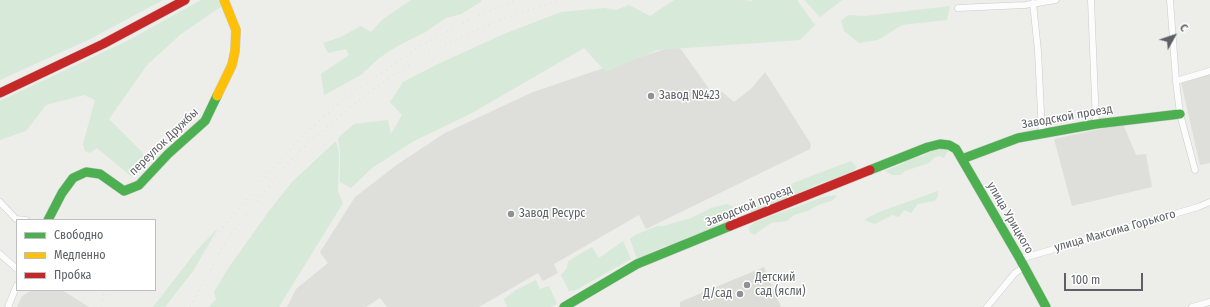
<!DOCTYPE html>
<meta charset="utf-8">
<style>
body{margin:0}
#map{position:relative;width:1210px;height:307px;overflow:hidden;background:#edede9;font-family:"Fira Sans Condensed",sans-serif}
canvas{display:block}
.legend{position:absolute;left:16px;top:219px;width:140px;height:72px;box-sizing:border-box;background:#fff;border:1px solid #bfbfc2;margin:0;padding:5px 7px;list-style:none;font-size:12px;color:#5e6066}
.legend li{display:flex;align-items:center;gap:8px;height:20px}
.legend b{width:20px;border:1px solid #bfbfc2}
.north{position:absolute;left:1154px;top:16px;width:40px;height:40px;-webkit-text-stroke:3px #fff;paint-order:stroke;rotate:50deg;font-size:11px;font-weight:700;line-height:16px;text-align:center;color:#5e6066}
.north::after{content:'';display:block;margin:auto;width:14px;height:18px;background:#5e6066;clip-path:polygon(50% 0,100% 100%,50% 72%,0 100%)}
.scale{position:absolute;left:1064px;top:273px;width:79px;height:18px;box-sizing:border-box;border:2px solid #5e6066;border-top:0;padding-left:5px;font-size:12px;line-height:14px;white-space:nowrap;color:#5e6066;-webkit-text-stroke:3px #fff;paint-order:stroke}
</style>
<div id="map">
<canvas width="1210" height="307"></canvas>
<ul class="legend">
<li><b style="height:5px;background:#4caf50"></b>Свободно</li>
<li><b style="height:5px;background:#ffc107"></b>Медленно</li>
<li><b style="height:5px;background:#c62828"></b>Пробка</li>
</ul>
<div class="north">С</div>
<div class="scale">100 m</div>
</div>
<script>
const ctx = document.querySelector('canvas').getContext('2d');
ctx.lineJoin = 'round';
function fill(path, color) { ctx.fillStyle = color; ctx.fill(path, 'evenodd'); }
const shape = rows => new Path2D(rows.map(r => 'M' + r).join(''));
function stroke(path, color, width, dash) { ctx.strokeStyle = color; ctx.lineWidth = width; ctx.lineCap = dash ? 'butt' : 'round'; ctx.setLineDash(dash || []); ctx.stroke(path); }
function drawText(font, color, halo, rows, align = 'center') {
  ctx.font = font + ' "Fira Sans Condensed",sans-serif'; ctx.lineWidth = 3; ctx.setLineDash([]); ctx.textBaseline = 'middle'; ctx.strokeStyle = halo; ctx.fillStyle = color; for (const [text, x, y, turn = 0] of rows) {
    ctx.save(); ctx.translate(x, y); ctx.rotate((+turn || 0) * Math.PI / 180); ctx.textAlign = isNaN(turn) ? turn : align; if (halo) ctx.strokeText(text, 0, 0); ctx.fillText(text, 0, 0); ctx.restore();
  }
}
fill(shape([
 [678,45,712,93,721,91,734,102,752,88,765,72,811,144,810,149,646,229,639,215,554,264,558,273,543,281,538,273,479,307,387,307,380,298,366,307,287,307,296,289,328,263,320,252,355,197,398,164,445,133,533,92,592,72],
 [1210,72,1210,163,1200,165,1181,82],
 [1123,124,1136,155,1146,154,1152,187,1072,206,1054,139],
 [32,290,62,290,89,307,17,307,22,296]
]), '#dededa');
fill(shape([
 [764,267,781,307,680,307,680,302]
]), '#ddddd7');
fill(shape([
 [0,0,163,0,90,39,0,80],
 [201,0,218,0,222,6,181,34,147,65,109,119,142,152,145,160,132,177,97,148,90,153,85,151,83,144,95,100,84,95,46,105,26,131,0,140,0,101,129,40],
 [411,0,481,0,482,1,461,14,446,18,427,31,394,48,378,59,361,75,324,95,321,74,349,55,346,49,328,53,323,43,341,37,361,26,371,32,383,19],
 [674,0,745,0,751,1,753,0,797,0,815,25,800,40,657,50,606,72,584,48,472,113,414,141,372,168,351,188,340,182,340,150,338,138,354,124,388,120,391,134,402,115,390,102,403,82,438,64,504,34,561,12,605,8,616,10,629,5,650,16],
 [804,0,842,0,820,17],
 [950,6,947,20,902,25,878,40,859,43,844,31,841,21,848,15,865,16],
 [336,141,339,153,338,192,343,203,279,307,209,307,216,299,214,292,227,270,269,211,292,182],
 [935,149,949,149,944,158,939,156,935,157,929,163,905,171,900,175,892,175,885,171,902,164,909,159,923,156],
 [851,161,857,167,851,173,816,185,776,204,761,209,752,214,750,211,754,206,783,193,793,183],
 [938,191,938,196,935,201,918,204,911,213,904,210,899,217,892,215,875,224,864,220,879,212],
 [837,195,835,198,831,201,818,205,810,210,794,215,787,221,771,223,754,235,749,231,749,227,755,222,823,197],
 [727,204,732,206,734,211,735,216,731,220,721,222,711,229,688,237,675,245,665,246,637,259,630,239,635,235,657,226,663,226,691,218,711,208],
 [218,228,193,271,165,307,153,307,198,249],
 [623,241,631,259,576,290,569,291,561,275,567,268,568,261,592,247,599,258],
 [536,280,540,289,549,286,557,304,551,307,507,307,504,299,516,290]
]), '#d7e9d8');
const street = shape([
 [1091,0,1096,124],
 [1170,0,1176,81,1210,71],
 [1033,3,1038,51,1042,134],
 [958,8,1025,5,1056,0],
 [1176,81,1180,114,1195,170],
 [0,202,16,219,26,220],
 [0,254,17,269],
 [1020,259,1198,207,1210,202],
 [8,307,17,285],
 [987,307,1015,273,1024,267],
 [1192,307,1210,302]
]);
const fast = shape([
 [962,159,1018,138,1096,124,1180,114],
 [870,170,928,147,940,144,949,145,956,149,1020,259,1046,307],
 [48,220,62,193,73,178,86,172,100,174,124,191,139,185,168,154,205,121,217,96],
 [564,307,637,264,730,226]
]);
const slow = shape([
 [217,96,232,65,235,51,236,30,224,0]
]);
const jam = shape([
 [0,93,103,44,185,0],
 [730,226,870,170]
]);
stroke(street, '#cbcbcb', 7);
stroke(fast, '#c9cac9', 10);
stroke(slow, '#c9cac9', 10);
stroke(jam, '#c9cac9', 10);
stroke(street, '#fcfcfc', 6);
stroke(fast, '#4caf50', 9);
stroke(slow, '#ffc107', 9);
stroke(jam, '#c62828', 9);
stroke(shape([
 [102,307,104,290],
 [159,307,223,227,272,169,302,136,344,99,420,46,477,16,517,0],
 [190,307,229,236,281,171,309,142,373,89,420,58,459,38,497,21,558,0]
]), '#e4e4e3', 1.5, [1, 5]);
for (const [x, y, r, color] of [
 [651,96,4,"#909194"],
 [511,214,4,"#909194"],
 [747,285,4,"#909194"],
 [740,294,4,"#909194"]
]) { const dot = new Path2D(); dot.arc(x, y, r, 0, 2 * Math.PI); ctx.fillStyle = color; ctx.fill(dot); stroke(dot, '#fff', 1.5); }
drawText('12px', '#5e6066', '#fff', [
 ["Завод №423",659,96],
 ["Завод Ресурс",519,214],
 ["Детский",755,278],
 ["сад (ясли)",755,292],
 ["Д/сад",732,294,"right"]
], 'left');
drawText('12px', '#5e6066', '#fff', [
 ["Заводской проезд",1067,117,-10],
 ["переулок Дружбы",164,142,-44],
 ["Заводской проезд",749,206,-22],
 ["улица Урицкого",1010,218,60],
 ["улица Максима Горького",1115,231,-16]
]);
</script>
